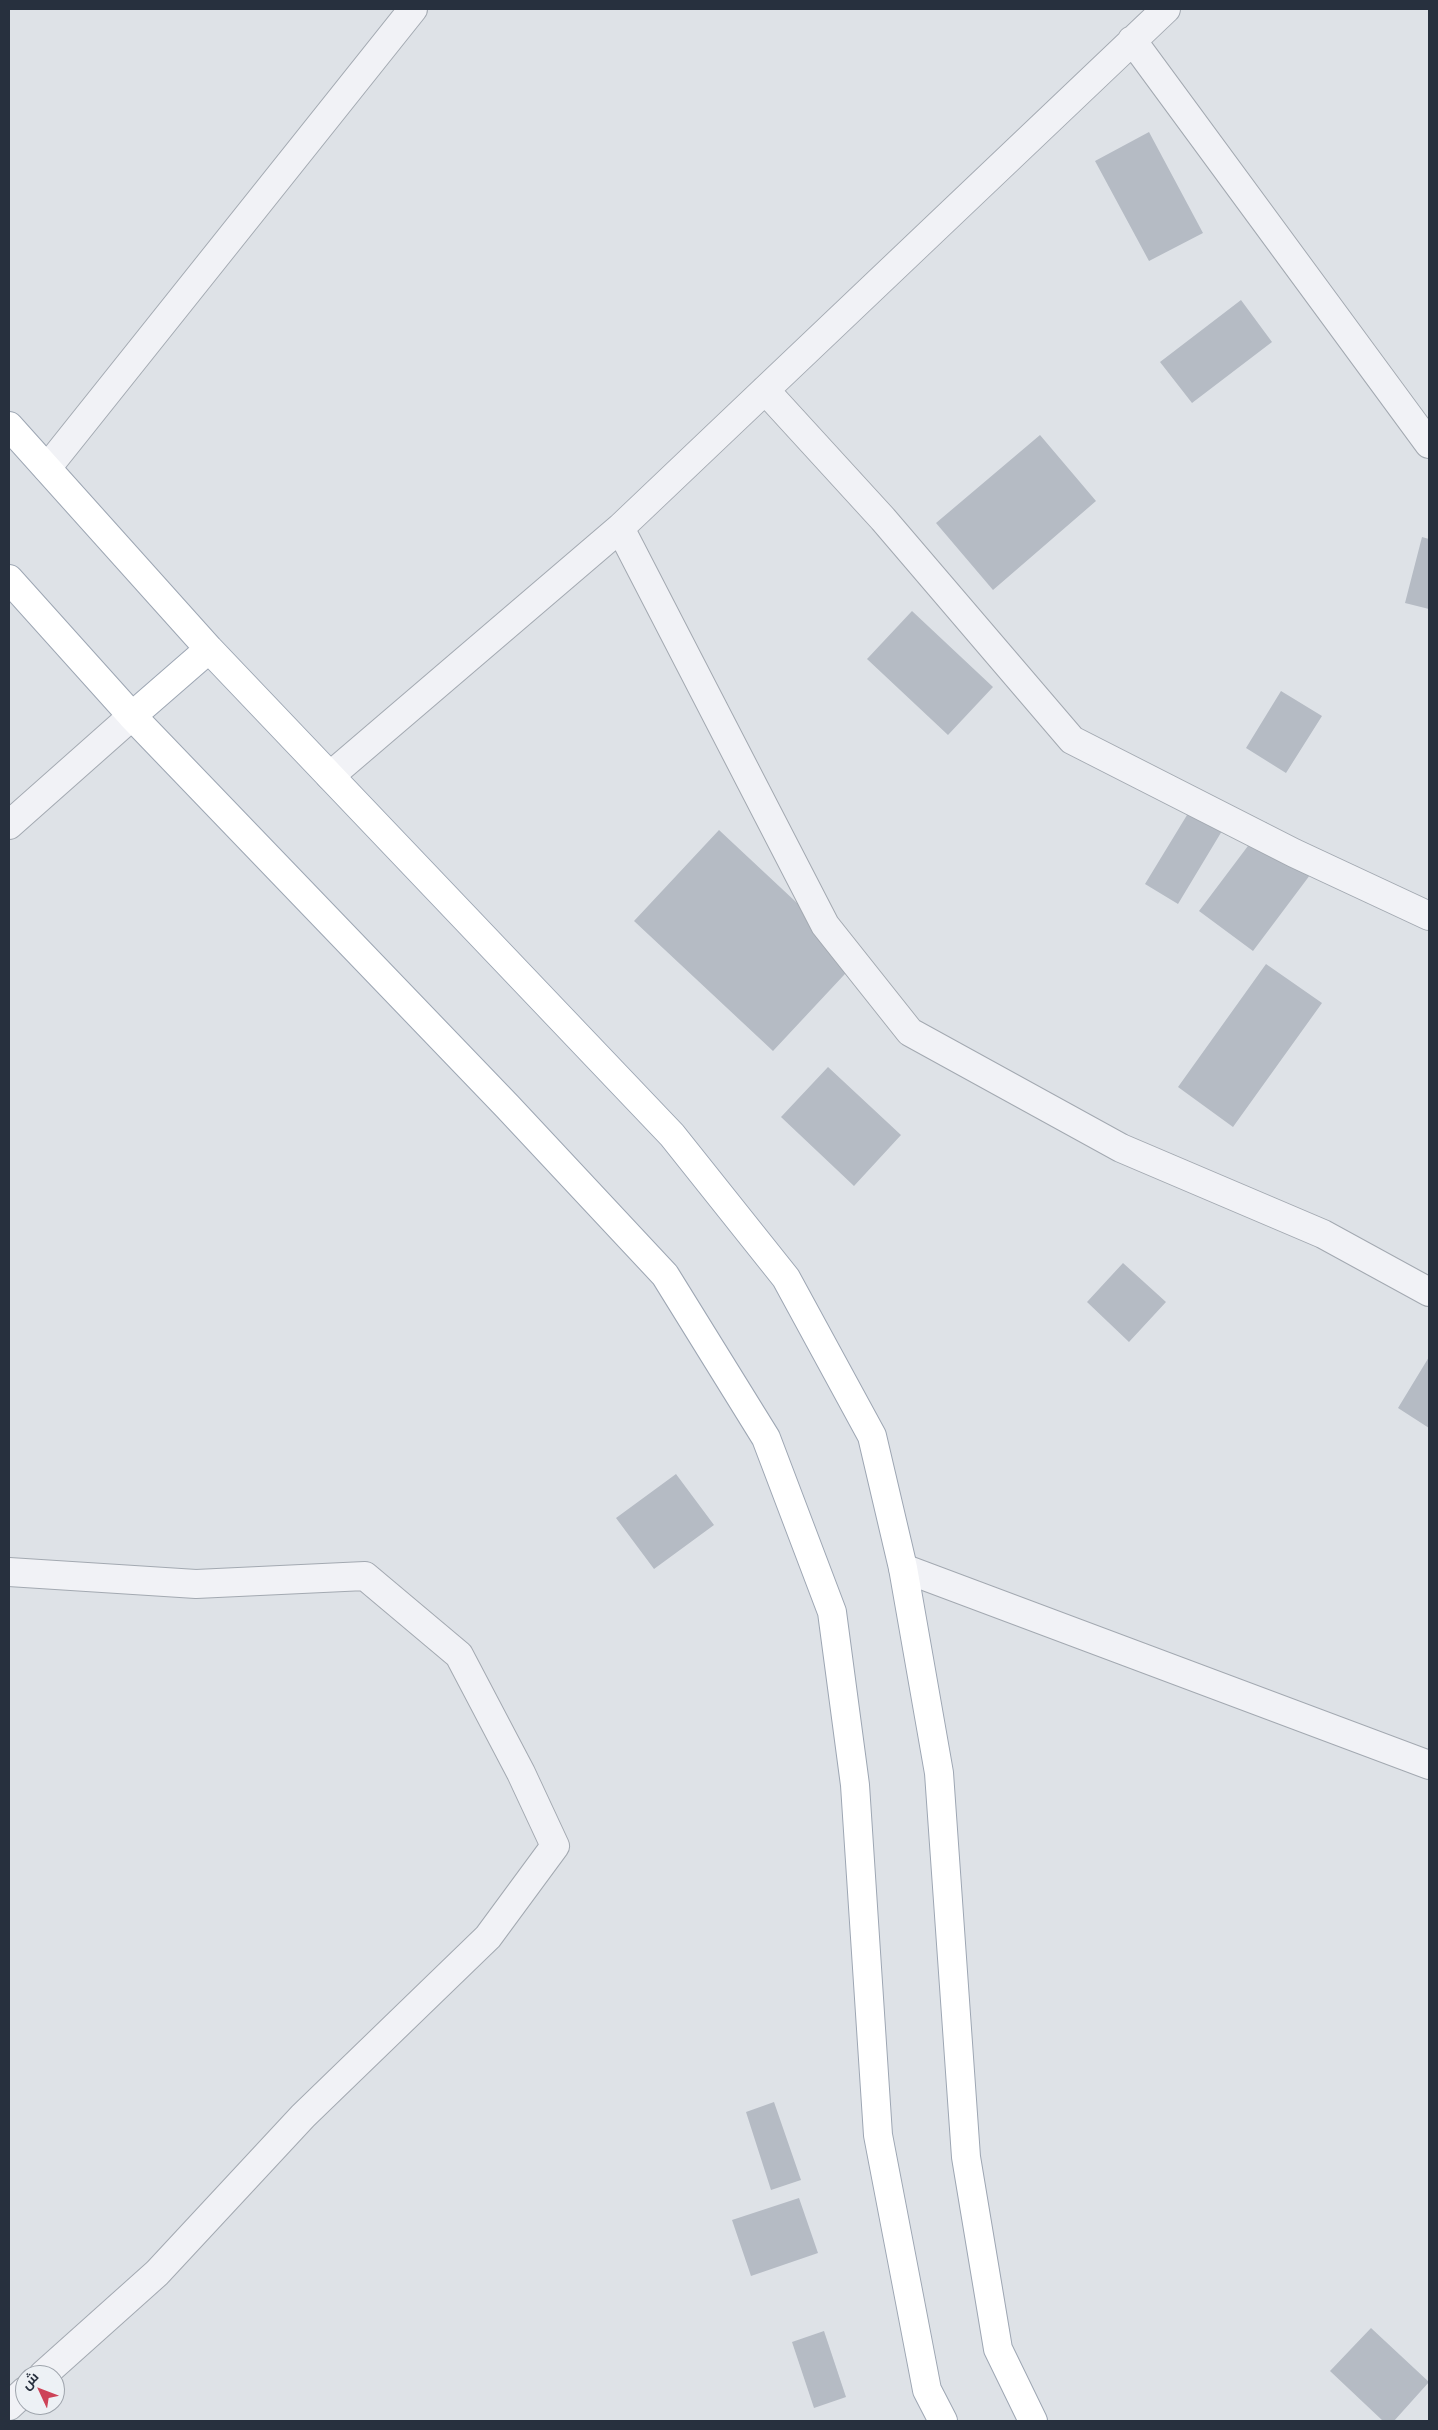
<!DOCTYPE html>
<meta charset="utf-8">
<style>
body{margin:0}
#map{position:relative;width:1438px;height:2430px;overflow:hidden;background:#dee2e7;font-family:"Golos Text",Cairo,sans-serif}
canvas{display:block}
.frame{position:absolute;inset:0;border:10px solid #27303e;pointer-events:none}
.north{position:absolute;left:15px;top:2365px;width:50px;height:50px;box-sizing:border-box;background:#edf1f5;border:1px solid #9ea4ac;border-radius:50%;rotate:313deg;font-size:14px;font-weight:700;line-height:20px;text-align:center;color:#27303e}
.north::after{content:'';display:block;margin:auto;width:18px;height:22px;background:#cd4358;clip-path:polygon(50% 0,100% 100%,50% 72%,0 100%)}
</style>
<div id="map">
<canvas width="1438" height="2430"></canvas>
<div class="frame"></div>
<div class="north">ش</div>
</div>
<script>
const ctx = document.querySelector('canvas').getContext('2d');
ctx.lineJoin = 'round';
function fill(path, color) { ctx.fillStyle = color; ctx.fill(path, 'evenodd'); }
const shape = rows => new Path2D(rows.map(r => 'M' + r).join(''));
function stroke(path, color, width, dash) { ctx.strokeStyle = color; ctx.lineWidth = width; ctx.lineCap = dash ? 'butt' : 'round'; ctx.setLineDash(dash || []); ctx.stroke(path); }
fill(shape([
 [1149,132,1203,233,1149,261,1095,161],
 [1241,300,1272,342,1192,403,1160,362],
 [1040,435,1096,501,993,590,936,523],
 [1422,537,1429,539,1429,609,1405,603],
 [912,611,993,687,948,735,867,659],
 [1281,691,1322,716,1286,773,1246,748],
 [1198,797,1231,816,1178,904,1145,884],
 [1266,822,1319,863,1253,951,1199,911],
 [719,830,858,960,773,1051,634,921],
 [1266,964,1322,1003,1233,1127,1178,1087],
 [828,1067,901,1135,854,1186,781,1117],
 [1123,1263,1166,1302,1129,1342,1087,1302],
 [1429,1357,1429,1428,1398,1408],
 [676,1474,714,1525,654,1569,616,1518],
 [774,2102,801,2180,771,2190,746,2112],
 [799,2198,818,2253,751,2276,732,2220],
 [1371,2328,1429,2382,1394,2421,1383,2421,1330,2371],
 [824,2331,846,2397,814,2408,792,2342]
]), '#b5bbc4');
const minor = shape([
 [1132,40,1429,444],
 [765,390,883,519,1072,740,1294,853,1429,916],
 [47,468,413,9],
 [620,528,825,925,910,1032,1121,1148,1323,1234,1429,1292],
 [330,776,620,528,1166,9],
 [9,825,132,716],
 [903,1568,1429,1765],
 [9,1572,196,1584,365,1576,459,1655,521,1773,555,1846,488,1937,303,2116,157,2273,43,2375],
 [9,2406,25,2391]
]);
const primary = shape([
 [9,426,209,649,672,1135,786,1278,872,1436,903,1568,939,1773,966,2157,998,2349,1033,2421],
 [9,579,132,716,507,1106,665,1275,766,1438,832,1612,855,1785,878,2135,927,2390,943,2421],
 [132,716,209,649]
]);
stroke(minor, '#a3a9b1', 30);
stroke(primary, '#9da6b3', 30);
stroke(minor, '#f1f2f6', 28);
stroke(primary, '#fff', 28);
</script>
